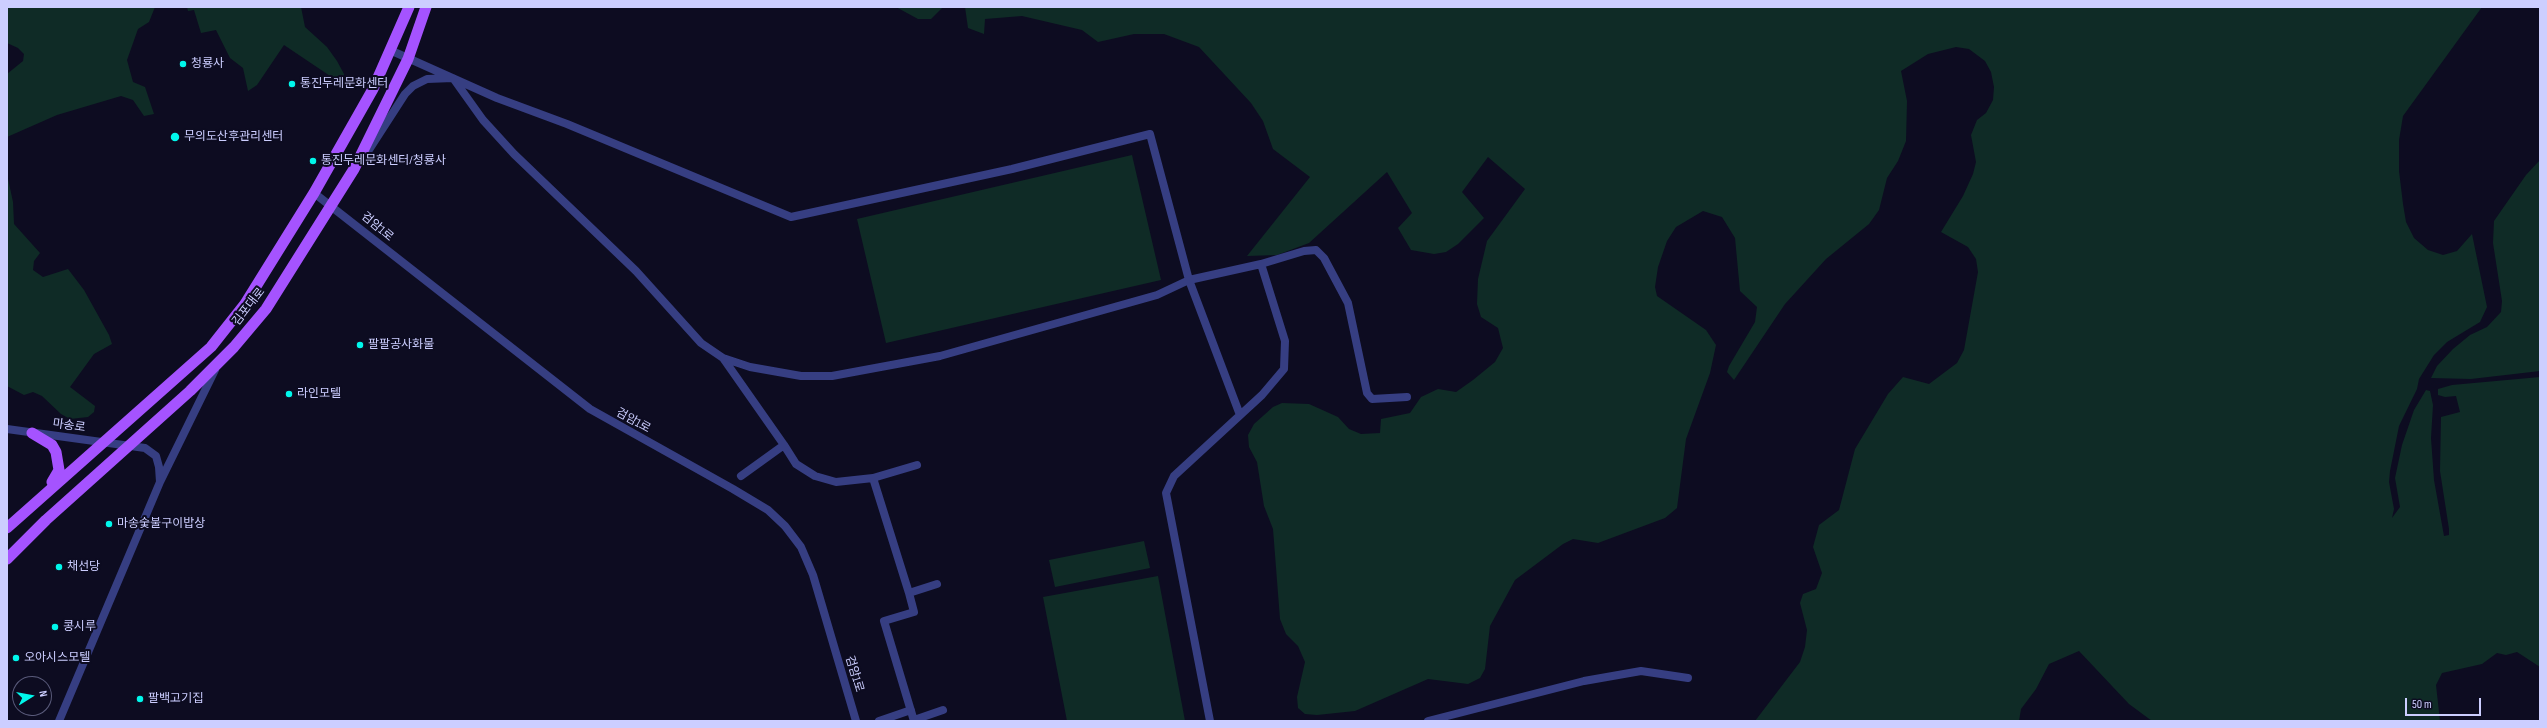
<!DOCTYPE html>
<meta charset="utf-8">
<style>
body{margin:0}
#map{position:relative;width:2547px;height:728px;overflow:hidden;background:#0d0c21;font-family:"Sofia Sans Condensed",sans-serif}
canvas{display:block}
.frame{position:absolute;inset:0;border:8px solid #ccceff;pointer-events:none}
.north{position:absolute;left:12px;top:676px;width:40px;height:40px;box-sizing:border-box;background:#0d0c21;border:1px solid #595a7a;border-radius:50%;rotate:79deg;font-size:11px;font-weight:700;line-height:16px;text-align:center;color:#ccceff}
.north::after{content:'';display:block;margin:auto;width:14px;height:18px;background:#00f7eb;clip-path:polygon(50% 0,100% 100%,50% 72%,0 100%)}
.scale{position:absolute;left:2405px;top:698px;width:76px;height:18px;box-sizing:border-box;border:2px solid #ccceff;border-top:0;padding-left:5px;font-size:12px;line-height:14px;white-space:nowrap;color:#ccceff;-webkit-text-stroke:3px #0d0c21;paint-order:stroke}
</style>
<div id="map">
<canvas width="2547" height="728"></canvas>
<div class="frame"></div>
<div class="north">N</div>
<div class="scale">50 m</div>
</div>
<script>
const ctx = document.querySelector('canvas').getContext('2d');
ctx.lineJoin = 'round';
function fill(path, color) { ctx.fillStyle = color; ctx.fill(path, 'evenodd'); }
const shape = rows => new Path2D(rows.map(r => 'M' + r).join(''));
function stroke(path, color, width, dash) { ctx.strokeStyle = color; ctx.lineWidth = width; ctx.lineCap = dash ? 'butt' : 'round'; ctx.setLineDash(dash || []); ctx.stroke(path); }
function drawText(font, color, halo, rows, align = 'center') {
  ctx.font = font + ' "Sofia Sans Condensed","Noto Sans KR",sans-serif'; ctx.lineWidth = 4; ctx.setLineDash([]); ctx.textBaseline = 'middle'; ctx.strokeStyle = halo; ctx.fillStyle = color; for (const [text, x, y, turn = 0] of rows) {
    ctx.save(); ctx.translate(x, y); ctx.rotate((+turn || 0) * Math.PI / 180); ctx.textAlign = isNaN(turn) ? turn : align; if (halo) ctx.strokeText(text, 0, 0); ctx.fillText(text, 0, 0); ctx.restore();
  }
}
fill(shape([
 [7,7,155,7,149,22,138,29,127,60,133,82,145,87,154,114,144,116,133,100,121,96,57,115,7,137,7,74,23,61,24,54,18,48,7,43],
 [187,7,301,7,305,27,327,47,337,61,344,74,345,86,284,45,257,85,248,91,243,68,230,58,216,30,201,33,194,10,188,11],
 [896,7,943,7,931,19,918,19],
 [965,7,2482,7,2403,116,2399,140,2399,171,2403,204,2406,222,2414,238,2428,250,2443,255,2457,251,2472,234,2487,307,2480,322,2447,342,2434,355,2419,379,2417,389,2399,426,2390,471,2389,482,2394,509,2392,518,2400,507,2395,478,2402,445,2414,410,2426,390,2430,391,2433,405,2431,438,2434,480,2444,536,2449,535,2449,529,2440,471,2441,417,2460,412,2456,396,2445,397,2438,395,2438,389,2452,385,2540,377,2540,667,2517,652,2506,655,2497,653,2482,664,2442,673,2436,685,2440,721,2152,721,2129,704,2079,651,2049,664,2036,689,2021,709,2019,721,1755,721,1800,662,1805,647,1807,630,1800,603,1803,594,1816,589,1822,573,1813,547,1819,525,1839,510,1855,449,1888,394,1903,377,1929,384,1957,363,1964,350,1978,272,1976,259,1968,247,1941,232,1963,196,1973,174,1976,162,1971,135,1977,120,1986,113,1993,100,1994,87,1991,72,1985,61,1969,49,1956,47,1928,54,1901,71,1907,101,1906,141,1898,161,1887,178,1879,210,1869,224,1826,259,1785,304,1734,380,1727,372,1729,366,1755,322,1757,307,1740,291,1735,238,1722,217,1703,211,1676,227,1667,241,1658,267,1655,287,1657,296,1706,330,1716,345,1710,373,1686,439,1677,508,1665,518,1598,543,1573,539,1563,544,1515,580,1490,626,1485,669,1480,678,1468,684,1428,679,1355,711,1317,715,1305,714,1298,708,1297,697,1305,662,1298,646,1286,634,1280,619,1273,529,1264,506,1257,462,1249,447,1248,435,1254,424,1273,407,1282,403,1309,404,1338,417,1349,429,1361,434,1380,433,1381,419,1410,413,1421,397,1438,389,1456,392,1473,380,1495,362,1503,348,1498,328,1481,317,1477,304,1478,279,1487,241,1525,189,1488,157,1462,192,1484,218,1458,244,1446,252,1434,254,1411,250,1398,228,1412,213,1387,172,1309,243,1277,255,1247,256,1310,177,1273,149,1263,121,1251,103,1199,47,1164,34,1134,34,1098,42,1082,30,1022,16,985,19,984,34,968,28],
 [1132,155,1161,280,886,343,857,219],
 [2540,160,2540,371,2471,379,2431,378,2437,366,2453,349,2470,335,2487,327,2501,312,2502,301,2493,243,2494,221,2526,175],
 [7,174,13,202,14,224,40,253,34,261,33,270,43,277,68,269,84,290,109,335,112,344,94,354,70,387,95,406,94,412,88,417,70,419,61,414,42,396,33,392,24,395,7,386],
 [1144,541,1150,568,1055,587,1049,560],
 [1158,576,1185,721,1067,721,1043,597]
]), '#0f2b26');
stroke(shape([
 [392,51,497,98,567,124,791,217,1012,169,1150,134,1189,280,1240,415],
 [363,159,405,94,413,86,427,79,453,78,483,120,514,154,636,271,701,343,723,358,750,367,801,376,832,376,940,356,1157,295,1189,280,1261,264,1304,251,1316,250,1324,258,1348,303,1367,393,1372,399,1407,397],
 [723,358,784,445,741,476],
 [784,445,796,464,815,476,836,482,873,478,917,465],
 [873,478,909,593,937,584],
 [909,593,914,612,884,621,914,721],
 [914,720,943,710],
 [879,721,911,710],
 [1210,721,1166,493,1174,476,1262,395,1284,369,1285,341,1261,264],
 [1428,721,1584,681,1641,671,1688,678]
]), '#363e82', 8);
stroke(shape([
 [314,193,590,409,733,489,768,510,785,526,801,547,813,575,856,721],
 [7,429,145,448,156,456,159,467,160,482,59,721],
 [160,482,215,370]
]), '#363e82', 8);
stroke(shape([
 [32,433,52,445,56,452,59,470,52,482],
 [7,528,211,347,245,304,314,193,373,89,409,7],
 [7,559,46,520,190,391,234,347,266,309,354,169,408,59,426,7]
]), '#a553ff', 11);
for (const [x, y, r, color] of [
 [183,64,4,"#00f7eb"],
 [292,84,4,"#00f7eb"],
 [175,137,5,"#00f7eb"],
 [313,161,4,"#00f7eb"],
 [360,345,4,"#00f7eb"],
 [289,394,4,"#00f7eb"],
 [109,524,4,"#00f7eb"],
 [59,567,4,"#00f7eb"],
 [55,627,4,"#00f7eb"],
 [16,658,4,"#00f7eb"],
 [140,699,4,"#00f7eb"]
]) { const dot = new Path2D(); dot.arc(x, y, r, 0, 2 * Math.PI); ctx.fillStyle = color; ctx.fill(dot); stroke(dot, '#0d0c21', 1.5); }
drawText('12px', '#ccceff', '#0d0c21', [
 ["청룡사",191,64],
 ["통진두레문화센터",300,84],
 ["무의도산후관리센터",184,137],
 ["통진두레문화센터/청룡사",321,161],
 ["팔팔공사화물",368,345],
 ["라인모텔",297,394],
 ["마송숯불구이밥상",117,524],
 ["채선당",67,567],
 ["콩시루",63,627],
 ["오아시스모텔",24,658],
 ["팔백고기집",148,699]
], 'left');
drawText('12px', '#ccceff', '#0d0c21', [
 ["검암1로",377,227,40],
 ["김포대로",249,307,-52],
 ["검암1로",633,421,29],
 ["마송로",69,426,8],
 ["검암1로",854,674,73]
]);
</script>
